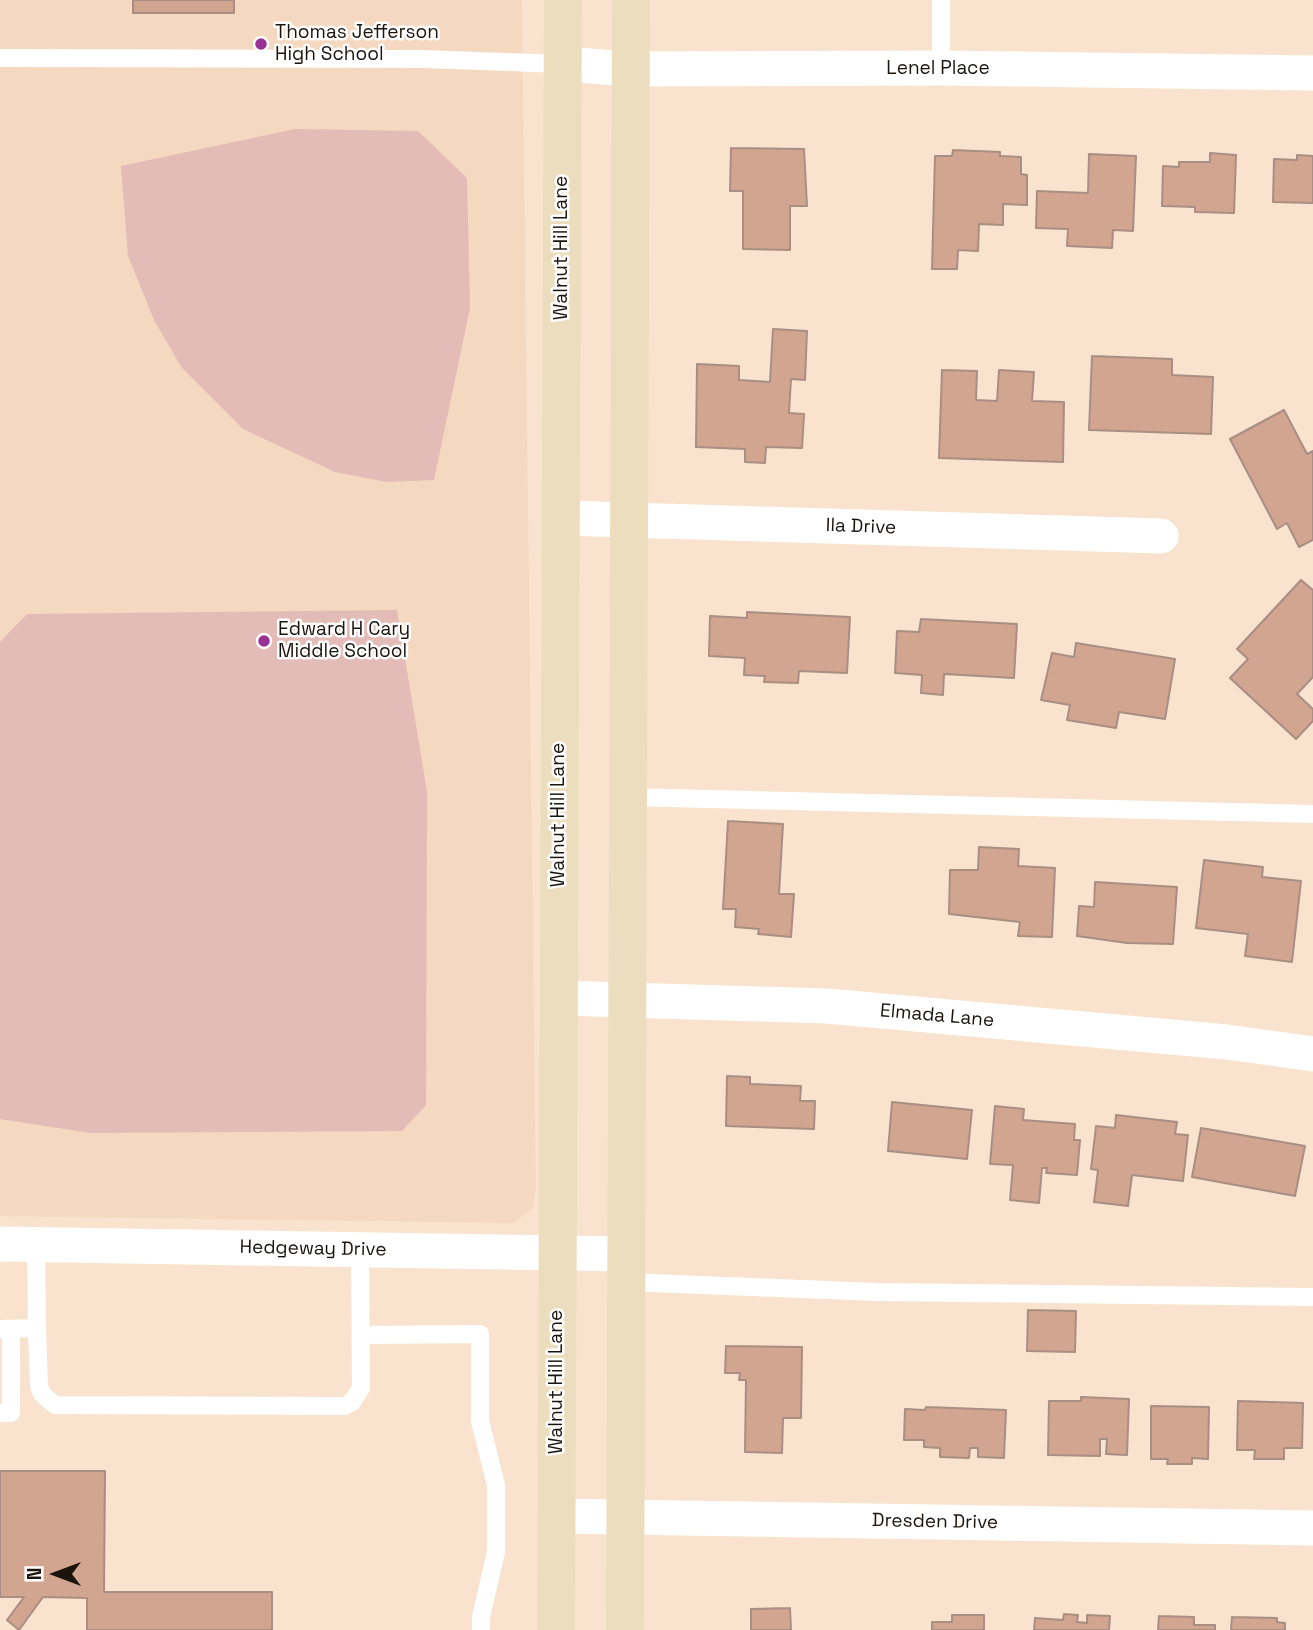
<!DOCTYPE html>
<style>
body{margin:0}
#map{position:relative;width:1313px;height:1630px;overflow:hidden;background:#f9e3cf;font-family:"Space Grotesk",sans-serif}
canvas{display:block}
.north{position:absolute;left:21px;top:1539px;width:70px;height:70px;-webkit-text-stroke:5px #fff;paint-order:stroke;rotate:270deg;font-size:19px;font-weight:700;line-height:28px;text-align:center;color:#1b140d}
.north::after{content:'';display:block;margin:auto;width:24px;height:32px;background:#1b140d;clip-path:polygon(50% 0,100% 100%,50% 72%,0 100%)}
</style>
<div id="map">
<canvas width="1313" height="1630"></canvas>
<div class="north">N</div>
</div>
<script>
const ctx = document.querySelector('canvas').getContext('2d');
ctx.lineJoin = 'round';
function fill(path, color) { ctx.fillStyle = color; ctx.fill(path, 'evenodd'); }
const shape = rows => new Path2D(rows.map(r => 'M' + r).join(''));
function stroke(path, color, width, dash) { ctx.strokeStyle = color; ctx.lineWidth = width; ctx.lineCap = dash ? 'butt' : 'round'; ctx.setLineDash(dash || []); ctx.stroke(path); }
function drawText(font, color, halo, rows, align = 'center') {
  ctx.font = font + ' "Space Grotesk",sans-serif'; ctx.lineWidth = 5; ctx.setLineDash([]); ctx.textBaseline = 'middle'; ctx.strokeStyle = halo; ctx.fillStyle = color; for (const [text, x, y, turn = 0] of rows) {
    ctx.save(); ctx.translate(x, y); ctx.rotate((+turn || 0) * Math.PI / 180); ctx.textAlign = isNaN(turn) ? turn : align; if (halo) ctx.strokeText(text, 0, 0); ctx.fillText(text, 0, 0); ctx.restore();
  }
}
fill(shape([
 [0,0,522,0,536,1188,533,1208,514,1223,0,1216]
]), '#f4d8bf');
fill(shape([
 [295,129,418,131,467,178,470,308,434,480,387,482,335,472,243,429,182,368,154,320,128,256,121,166],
 [397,610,427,792,426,1105,402,1131,90,1133,0,1119,0,642,27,614]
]), '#e3bbb7');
const building = shape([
 [133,0,234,0,234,13,133,13,133,0],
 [731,148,804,149,807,206,790,206,790,250,743,249,743,191,730,191,731,148],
 [953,150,1000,152,1000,156,1021,157,1021,174,1027,175,1027,205,1003,204,1003,225,979,224,978,251,958,250,957,269,932,269,935,156,952,156,953,150],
 [1210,153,1236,155,1234,213,1195,212,1195,207,1162,206,1163,166,1179,167,1179,162,1210,162,1210,153],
 [1089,154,1136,156,1133,231,1113,230,1112,248,1067,246,1068,229,1036,228,1037,191,1088,193,1089,154],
 [1297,155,1313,156,1313,203,1273,202,1274,159,1297,160,1297,155],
 [773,329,807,331,805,380,791,379,789,413,804,414,802,448,766,447,765,463,745,462,745,449,696,447,697,364,739,366,739,380,770,382,773,329],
 [1092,356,1172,359,1172,375,1213,377,1211,434,1089,430,1092,356],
 [942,370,977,371,976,400,997,401,999,370,1034,372,1032,401,1064,402,1063,462,939,458,942,370],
 [1284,410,1307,454,1313,451,1313,540,1299,547,1287,523,1277,529,1230,439,1284,410],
 [1301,580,1313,590,1313,677,1297,694,1313,709,1313,721,1296,739,1230,678,1248,659,1237,649,1301,580],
 [747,612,850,617,847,673,799,671,798,683,764,682,765,676,744,675,745,658,709,656,710,616,747,618,747,612],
 [921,619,1017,624,1014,678,944,674,943,695,921,693,922,675,895,673,897,631,919,632,921,619],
 [1076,643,1175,659,1165,719,1119,712,1116,728,1067,720,1070,705,1041,700,1052,653,1074,657,1076,643],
 [728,821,783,824,779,894,794,894,791,937,758,934,759,929,735,927,736,909,723,909,728,821],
 [979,847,1019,849,1018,866,1055,868,1052,937,1018,936,1020,922,949,914,950,870,978,870,979,847],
 [1204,860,1263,867,1262,877,1301,881,1292,962,1245,956,1248,934,1196,928,1204,860],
 [1095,882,1177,887,1173,944,1127,943,1077,936,1079,906,1094,907,1095,882],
 [727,1076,750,1077,750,1084,801,1086,800,1101,815,1101,814,1129,726,1126,727,1076],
 [892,1102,972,1110,967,1159,888,1151,892,1102],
 [995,1106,1024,1109,1023,1120,1075,1124,1074,1140,1080,1140,1077,1175,1046,1173,1047,1168,1042,1168,1039,1203,1010,1200,1013,1165,990,1164,995,1106],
 [1116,1115,1177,1122,1175,1134,1188,1135,1183,1181,1132,1175,1128,1206,1094,1202,1098,1170,1091,1169,1096,1126,1115,1128,1116,1115],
 [1201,1128,1305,1146,1295,1196,1192,1177,1201,1128],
 [1028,1310,1076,1311,1075,1352,1027,1351,1028,1310],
 [726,1346,802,1347,801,1418,783,1418,782,1453,745,1452,746,1380,739,1380,740,1373,725,1373,726,1346],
 [1081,1397,1129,1399,1127,1455,1106,1454,1107,1439,1100,1439,1100,1456,1048,1455,1049,1401,1081,1401,1081,1397],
 [1238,1401,1303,1403,1302,1448,1284,1448,1284,1459,1254,1459,1255,1450,1237,1450,1238,1401],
 [1151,1406,1209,1407,1208,1459,1192,1458,1192,1464,1167,1464,1168,1459,1151,1459,1151,1406],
 [926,1407,1006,1410,1004,1458,978,1457,978,1448,970,1448,969,1458,940,1457,940,1448,924,1447,924,1440,904,1440,905,1409,925,1410,926,1407],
 [0,1471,105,1471,104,1592,272,1592,272,1630,87,1630,87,1598,43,1597,19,1630,7,1620,24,1597,0,1597,0,1471],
 [790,1608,791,1630,751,1630,751,1609,790,1608],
 [1064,1614,1078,1615,1077,1622,1087,1623,1087,1615,1110,1616,1109,1630,1034,1630,1035,1618,1063,1620,1064,1614],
 [952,1615,984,1615,984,1630,932,1630,932,1622,952,1622,952,1615],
 [1159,1616,1194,1617,1194,1625,1215,1625,1215,1630,1158,1630,1159,1616],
 [1232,1617,1277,1618,1277,1622,1285,1623,1285,1630,1231,1630,1232,1617]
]);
fill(building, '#d2a590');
stroke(building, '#a88e83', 2);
stroke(shape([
 [0,58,423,59,563,64],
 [941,68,941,0],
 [628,797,1313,814],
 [626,1282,878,1292,1313,1297],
 [37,1328,39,1386,42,1394,55,1405,345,1406,352,1402,361,1388,360,1250],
 [0,1329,37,1328,36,1244],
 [361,1335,480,1334,480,1421,496,1485,496,1552,481,1617,481,1630],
 [0,1413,11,1413,11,1329]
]), '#fff', 18);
stroke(shape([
 [563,64,630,69,941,68,1313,73],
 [561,518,1161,536],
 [559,998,827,1006,1227,1042,1313,1054],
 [0,1244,626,1254],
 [556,1516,1313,1528]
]), '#fff', 35);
stroke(shape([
 [556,1630,563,0],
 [625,1630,631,0]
]), '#ebddbe', 38);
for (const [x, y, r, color] of [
 [261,44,7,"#993093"],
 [264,641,7,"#993093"]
]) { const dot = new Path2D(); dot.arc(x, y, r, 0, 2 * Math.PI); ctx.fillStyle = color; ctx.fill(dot); stroke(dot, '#fff', 2.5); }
drawText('19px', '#1b140d', '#fff', [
 ["Thomas Jefferson",275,33],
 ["High School",275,55],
 ["Edward H Cary",278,630],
 ["Middle School",278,652]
], 'left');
drawText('19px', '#1b140d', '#fff', [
 ["Lenel Place",938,69],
 ["Walnut Hill Lane",562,248,-90],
 ["Ila Drive",861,527,2],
 ["Walnut Hill Lane",559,815,-90],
 ["Elmada Lane",937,1016,5],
 ["Hedgeway Drive",313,1249,1],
 ["Walnut Hill Lane",557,1382,-90],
 ["Dresden Drive",935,1522,1]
]);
</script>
